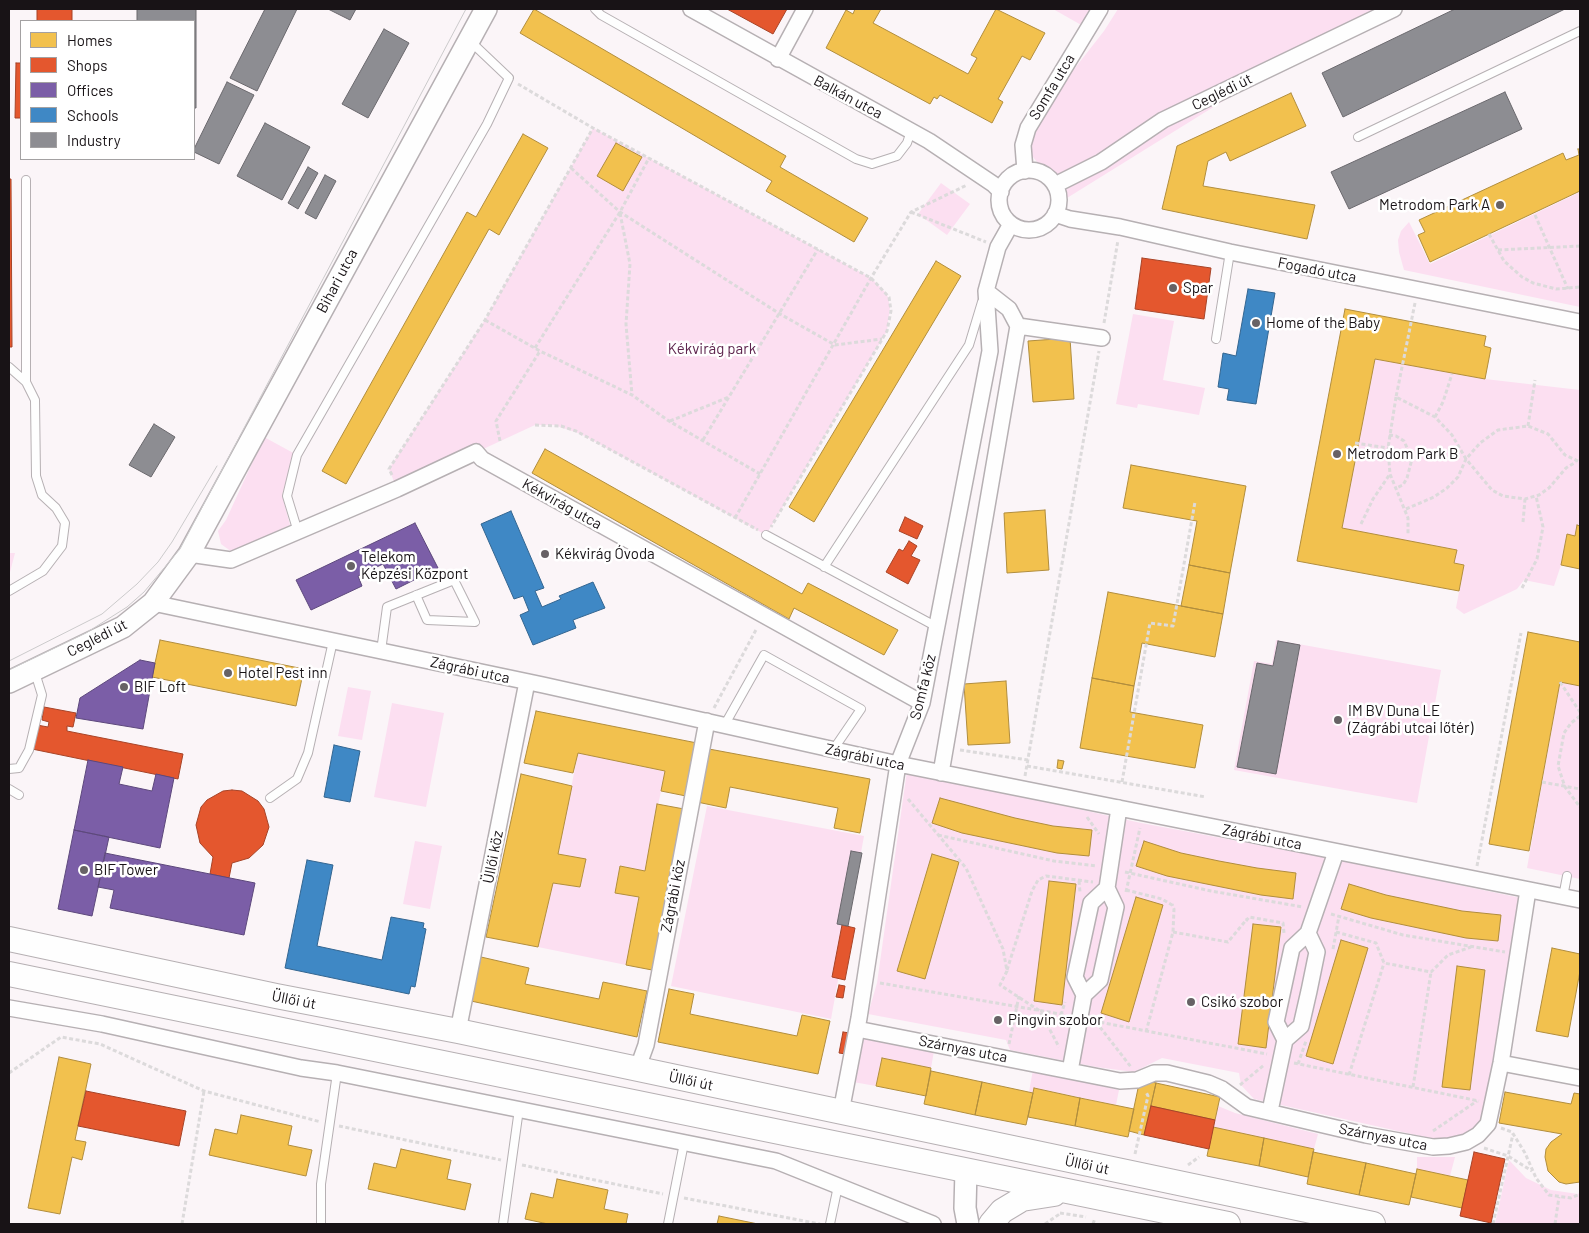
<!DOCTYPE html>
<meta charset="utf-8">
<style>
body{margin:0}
#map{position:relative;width:1589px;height:1233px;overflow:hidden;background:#fbf5f8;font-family:Barlow,sans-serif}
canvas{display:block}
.frame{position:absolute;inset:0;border:10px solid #181316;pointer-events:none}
.legend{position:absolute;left:20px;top:20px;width:175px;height:140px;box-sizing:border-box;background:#fff;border:1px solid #a3a1a2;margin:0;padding:6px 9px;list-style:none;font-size:15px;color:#181316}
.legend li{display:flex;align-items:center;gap:10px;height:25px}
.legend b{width:25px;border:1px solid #a3a1a2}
</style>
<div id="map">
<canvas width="1589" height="1233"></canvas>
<div class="frame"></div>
<ul class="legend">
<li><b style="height:14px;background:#f2c14e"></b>Homes</li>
<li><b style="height:14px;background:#e4572e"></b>Shops</li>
<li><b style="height:14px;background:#7b5ea7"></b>Offices</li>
<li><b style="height:14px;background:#3f88c5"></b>Schools</li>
<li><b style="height:14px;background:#8d8d92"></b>Industry</li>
</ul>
</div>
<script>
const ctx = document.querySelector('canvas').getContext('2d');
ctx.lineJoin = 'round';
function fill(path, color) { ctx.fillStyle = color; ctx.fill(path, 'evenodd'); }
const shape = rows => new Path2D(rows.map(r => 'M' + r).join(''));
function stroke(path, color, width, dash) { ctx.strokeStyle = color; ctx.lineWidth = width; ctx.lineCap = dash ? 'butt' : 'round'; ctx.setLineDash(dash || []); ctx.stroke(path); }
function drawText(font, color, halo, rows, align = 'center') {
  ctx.font = font + ' Barlow,sans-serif'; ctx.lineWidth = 5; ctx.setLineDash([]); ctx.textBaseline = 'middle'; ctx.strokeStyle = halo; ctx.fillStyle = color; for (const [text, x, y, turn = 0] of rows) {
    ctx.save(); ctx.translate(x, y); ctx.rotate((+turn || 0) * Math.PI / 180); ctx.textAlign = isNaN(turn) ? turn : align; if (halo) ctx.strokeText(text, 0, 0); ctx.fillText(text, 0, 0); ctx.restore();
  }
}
fill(shape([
 [1053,9,1093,9,1083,26],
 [1118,9,1394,9,1294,57,1067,198,1023,145,1028,128,1104,31],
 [593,128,871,278,887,294,890,307,887,331,766,535,581,434,554,425,535,425,397,489,389,469,485,320],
 [941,183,970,204,947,235,918,214],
 [1580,192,1580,307,1404,270,1399,252,1398,240,1401,231,1409,222,1430,264],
 [1133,314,1174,321,1163,380,1205,388,1199,415,1138,404,1137,408,1116,404],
 [1375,359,1485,379,1580,390,1580,526,1577,526,1575,536,1567,535,1561,565,1554,586,1524,580,1517,589,1464,614,1456,608,1464,565,1454,563,1457,550,1342,528],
 [264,437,297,455,292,459,282,495,290,525,232,552,221,544,218,531,226,520],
 [9,553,15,553,9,576],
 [1276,640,1441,670,1417,803,1234,770,1254,661,1272,664],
 [1560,682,1580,686,1580,879,1527,868],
 [348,687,371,691,362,740,338,736],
 [392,703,444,713,426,807,374,797],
 [578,753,665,771,645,871,620,866,615,893,639,897,626,965,538,947,553,883,580,887,586,860,558,854],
 [907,771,1141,823,1334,859,1526,899,1509,973,1486,1102,1478,1135,1433,1147,1434,1139,1254,1099,1241,1085,1239,1073,1162,1058,1134,1072,1096,1067,1010,1050,1006,1040,868,1014,877,983],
 [707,806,864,836,831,1019,671,986],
 [415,841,442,846,430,909,403,904],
 [862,1038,934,1051,931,1068,882,1058,876,1086,853,1082],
 [1033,1070,1119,1090,1116,1105,1035,1088,1033,1093,1029,1092],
 [1218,1106,1235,1113,1318,1134,1314,1149,1213,1127],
 [1417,1157,1455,1157,1450,1176,1417,1169],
 [1509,1160,1526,1178,1551,1190,1578,1194,1580,1192,1580,1224,1495,1224]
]), '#fcdff1');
const homes = shape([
 [534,9,786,156,780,167,868,218,854,242,766,191,772,181,520,33,534,9],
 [855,9,881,9,873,23,968,74,977,58,971,55,996,9,1045,33,1030,60,1022,56,998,99,1003,102,992,123,940,95,937,99,934,97,930,104,826,48,846,10,853,14,855,9],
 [1291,93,1306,126,1230,161,1226,152,1208,161,1203,186,1315,205,1307,239,1162,209,1177,146,1291,93],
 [523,134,548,148,499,235,489,229,346,484,322,471,467,212,476,217,523,134],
 [616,143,642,157,623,191,597,176,616,143],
 [1578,149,1580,149,1580,191,1430,262,1418,235,1425,232,1419,220,1563,153,1566,160,1579,155,1578,149],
 [936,261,961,276,814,522,789,507,936,261],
 [1345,309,1486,336,1484,346,1491,348,1485,379,1375,359,1342,528,1457,550,1454,563,1464,565,1459,591,1297,561,1345,309],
 [1070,338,1074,399,1033,402,1028,341,1070,338],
 [545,449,802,594,808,583,898,630,884,655,794,608,789,619,532,473,545,449],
 [1131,465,1246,486,1230,573,1189,565,1197,521,1123,508,1131,465],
 [1045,510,1049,570,1007,573,1004,513,1045,510],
 [1577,525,1580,526,1580,569,1561,565,1567,534,1575,536,1577,525],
 [1189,565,1230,573,1223,614,1181,606,1189,565],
 [1108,592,1223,614,1215,657,1142,643,1134,686,1092,678,1108,592],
 [1528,632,1580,642,1580,686,1560,682,1529,851,1489,844,1528,632],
 [160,640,304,669,296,706,152,677,160,640],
 [1092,678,1134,686,1130,712,1203,725,1195,768,1080,748,1092,678],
 [1006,681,1010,743,968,745,964,684,1006,681],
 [536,711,697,743,686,796,661,791,665,771,578,753,573,773,524,763,536,711],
 [709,749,870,779,860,833,834,828,838,808,730,787,726,808,697,802,709,749],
 [1058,760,1064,761,1062,769,1057,768,1058,760],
 [521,774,572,786,558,854,586,859,580,887,553,883,538,947,486,937,521,774],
 [940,798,1015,818,1053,826,1092,830,1089,856,1057,853,962,833,932,823,940,798],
 [657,804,684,809,652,970,626,965,639,897,615,893,620,866,645,871,657,804],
 [1144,841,1181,853,1219,861,1257,868,1296,873,1293,899,1261,895,1167,876,1136,866,1144,841],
 [932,854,959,862,925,979,897,971,932,854],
 [1049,881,1076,884,1062,1005,1034,1001,1049,881],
 [1349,884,1386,895,1462,911,1501,915,1498,941,1466,938,1371,918,1341,909,1349,884],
 [1136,897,1163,905,1129,1022,1101,1013,1136,897],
 [1253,924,1281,927,1266,1048,1238,1044,1253,924],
 [1341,940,1368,948,1333,1064,1306,1056,1341,940],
 [1552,948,1580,954,1580,971,1568,1037,1536,1031,1552,948],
 [481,957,529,968,525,984,599,999,603,982,647,991,637,1037,471,1001,481,957],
 [1457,966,1485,970,1470,1090,1442,1087,1457,966],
 [669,989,694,994,690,1014,797,1036,802,1015,830,1021,818,1074,658,1042,669,989],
 [59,1057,91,1064,75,1140,86,1142,82,1160,72,1157,60,1214,28,1208,59,1057],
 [882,1058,931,1068,926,1096,876,1086,882,1058],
 [931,1071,982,1082,975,1115,924,1104,931,1071],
 [1140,1079,1156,1083,1144,1135,1129,1131,1140,1079],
 [982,1082,1033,1093,1026,1125,975,1115,982,1082],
 [1156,1083,1220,1097,1215,1120,1151,1106,1156,1083],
 [1034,1088,1080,1098,1075,1126,1028,1117,1034,1088],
 [1505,1092,1571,1104,1574,1093,1580,1094,1580,1182,1566,1184,1559,1182,1548,1171,1545,1157,1546,1149,1551,1142,1562,1134,1499,1123,1505,1092],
 [1080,1098,1134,1109,1128,1137,1075,1126,1080,1098],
 [241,1115,292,1126,288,1145,312,1150,306,1176,209,1155,215,1129,237,1134,241,1115],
 [1213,1127,1264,1138,1259,1166,1207,1156,1213,1127],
 [1264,1138,1314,1149,1308,1177,1259,1166,1264,1138],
 [401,1149,451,1160,447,1179,471,1184,465,1210,368,1189,374,1163,396,1168,401,1149],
 [1313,1152,1366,1163,1359,1195,1307,1184,1313,1152],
 [1366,1163,1416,1174,1409,1205,1359,1195,1366,1163],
 [1417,1169,1468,1180,1462,1208,1411,1197,1417,1169],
 [557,1179,608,1190,604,1209,628,1214,626,1224,548,1224,525,1219,531,1193,553,1198,557,1179],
 [719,1216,758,1224,717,1224,719,1216]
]);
fill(homes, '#f2c14e');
stroke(homes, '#b18d3d', 1);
const shops = shape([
 [37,9,72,9,72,21,37,21,37,9],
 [727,9,787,9,773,34,727,9],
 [16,63,21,63,21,118,15,118,16,63],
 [9,179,11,179,12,347,9,347,9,179],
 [1142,258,1211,268,1204,319,1135,309,1142,258],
 [905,517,923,526,917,539,899,531,905,517],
 [909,541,917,546,911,556,920,560,908,584,886,572,899,549,903,551,909,541],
 [44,707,76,713,73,727,67,726,67,731,183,754,178,779,32,749,37,725,48,727,49,722,42,720,44,707],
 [232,790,242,791,258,801,264,809,269,827,263,845,249,858,232,863,229,878,210,874,213,857,200,843,196,825,201,807,207,800,223,791,232,790],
 [842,925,855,928,845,980,832,977,842,925],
 [839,985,845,986,843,998,836,997,839,985],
 [843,1032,850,1033,846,1054,839,1053,843,1032],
 [86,1091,186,1111,179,1146,78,1126,86,1091],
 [1151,1106,1215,1120,1209,1149,1144,1135,1151,1106],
 [1474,1152,1505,1159,1491,1223,1460,1216,1474,1152]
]);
fill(shops, '#e4572e');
stroke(shops, '#a74327', 1);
const offices = shape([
 [415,523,438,568,396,589,383,564,358,576,362,586,311,610,296,580,415,523],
 [140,660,155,663,143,729,76,718,80,698,140,660],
 [88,760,123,767,119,784,152,791,156,774,174,778,160,848,74,830,88,760],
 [74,830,109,837,92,916,58,909,74,830],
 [105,853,255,883,244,935,110,908,114,890,98,887,105,853]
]);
fill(offices, '#7b5ea7');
stroke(offices, '#5d487c', 1);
const schools = shape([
 [1248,289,1275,293,1256,404,1227,400,1229,389,1218,387,1223,353,1236,356,1248,289],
 [511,511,544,588,535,591,542,607,561,599,559,596,593,582,605,608,573,620,576,628,533,645,520,615,529,611,523,596,514,599,481,524,511,511],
 [334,745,360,751,350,802,324,797,334,745],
 [307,860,333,865,317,946,382,960,391,917,424,923,423,928,426,929,415,987,411,986,409,994,285,968,307,860]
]);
fill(schools, '#3f88c5');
stroke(schools, '#336590', 1);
const industry = shape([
 [137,9,196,9,196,108,194,108,194,21,137,21,137,9],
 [265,9,297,9,257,91,230,78,265,9],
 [328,9,356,9,350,20,328,9],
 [1455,9,1565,9,1343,117,1322,73,1455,9],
 [384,29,409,43,368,118,342,104,384,29],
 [227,82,254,95,219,164,194,152,194,149,227,82],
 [1505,92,1522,129,1349,209,1331,172,1505,92],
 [265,123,310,147,282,200,237,176,265,123],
 [308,167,318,173,298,209,288,203,308,167],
 [325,175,336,181,316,219,305,213,325,175],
 [154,424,175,437,151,477,129,465,154,424],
 [1278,641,1300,645,1276,774,1237,767,1257,663,1273,666,1278,641],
 [851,851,862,853,848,926,837,924,851,851]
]);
fill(industry, '#8d8d92');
stroke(industry, '#6a686d', 1);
const lane = shape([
 [595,9,601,15,856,159,872,164,897,156,907,143,911,131],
 [1358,137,1580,31],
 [26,180,26,382],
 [1216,339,1230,252],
 [9,367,26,382,35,400,36,476,42,495,56,508,65,523,62,546,43,571,9,591],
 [298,532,287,496,297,455,487,124,509,78,470,41],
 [766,535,937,627],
 [824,567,969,345,982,302],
 [381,651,387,607,454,580,475,622,427,620,416,595],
 [724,726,764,655,861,709,833,750],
 [9,769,19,768,29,750,42,695,37,679,32,672],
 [9,789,19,795],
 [270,798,297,779,308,753,333,641],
 [1563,897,1567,876],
 [321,1224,321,1184,337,1073],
 [503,1224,519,1109],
 [668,1224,684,1143],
 [830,1224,838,1186]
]);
const street = shape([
 [691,9,929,141,993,184,1001,192],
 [778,59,805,9],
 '999 200a30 30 0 1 1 60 0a30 30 0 1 1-60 0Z',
 [1025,171,1023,145,1028,128,1100,9],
 [1055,185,1101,162,1163,120,1394,9],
 [1055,214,1070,219,1120,227,1230,252,1580,322],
 [1018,326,1102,338],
 [189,554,231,560,397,489,476,452,482,459,922,703],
 [153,603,543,685,898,764,1580,900],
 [941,773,1018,326,1009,309,986,291],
 [1107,888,1091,903,1075,977,1084,995,1100,980,1116,907,1107,888,1119,808],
 [1308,933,1317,952,1309,991,1301,1026,1285,1040,1276,1022,1292,948,1308,933,1336,852],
 [9,1008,102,1024,301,1068,337,1073,776,1161,933,1224],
 [857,1029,1120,1081,1137,1080,1154,1073,1167,1073,1208,1083,1222,1089,1247,1107,1366,1135,1433,1147,1449,1146,1466,1142,1478,1135,1488,1124,1501,1063,1528,890],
 [458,1031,527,682],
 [1501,1063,1580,1078],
 [637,1070,646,1045,707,721],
 [1070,1071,1084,995],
 [1270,1111,1285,1040],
 [841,1112,859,1018,898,764,922,703,990,351,986,291,998,247,1011,224]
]);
const secondary = shape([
 [9,682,123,627,153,603,189,554,486,9],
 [966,1170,965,1208,968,1224]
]);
const primary = shape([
 [9,939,276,996,458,1031,1373,1224],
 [9,974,1228,1224],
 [991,1224,1002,1211,1022,1199,1054,1194]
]);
stroke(lane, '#b6b0b3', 10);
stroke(street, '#b6b0b3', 18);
stroke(secondary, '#b6b0b3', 24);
stroke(primary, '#b6b0b3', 26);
stroke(shape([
 [518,84,593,128,871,278,889,297,891,311,887,331,771,527],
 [571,168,620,212,780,314,835,345,882,339],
 [911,212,986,242],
 [620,213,630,264,626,324,632,395],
 [1535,215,1568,289],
 [1489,234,1504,261,1522,277,1533,283,1556,289,1580,287],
 [1498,250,1580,246],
 [1415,303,1396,397,1435,417,1452,435,1466,459,1480,443,1498,430,1528,426,1548,434,1565,455,1580,462],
 [485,320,540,351,632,395,669,421,760,474],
 [1104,323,1118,240],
 [535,348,620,212,649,158],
 [1396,397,1388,448,1390,474,1408,518,1408,534],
 [1435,417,1443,402,1452,374],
 [670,421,729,397],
 [535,425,561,426,576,431,758,530],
 [1528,426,1535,380],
 [1389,435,1396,436,1404,441,1412,459,1407,478,1403,485,1396,488],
 [703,440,818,249],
 [500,441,496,421,540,351],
 [1355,443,1388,448],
 [392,475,389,469,485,320,593,128],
 [1406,509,1434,497,1447,488,1458,477,1466,459,1492,490,1503,496,1525,499,1539,495,1549,488,1566,468,1576,462],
 [735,518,871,278,911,212,967,185],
 [1523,522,1525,499],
 [1361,524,1373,499,1390,474],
 [1522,588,1537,559,1543,527,1536,496],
 [1560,682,1580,712],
 [714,708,757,628],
 [1580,716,1571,723,1564,733,1558,766,1565,787,1580,807],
 [960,750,1028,760],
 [1027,766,1206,797],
 [1025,776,1099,351],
 [1122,782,1150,623,1173,626,1195,502],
 [1542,782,1580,789],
 [908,799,966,868,1003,949,1007,971,1000,985,1040,1011,1059,1047],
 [1087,817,1099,834],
 [938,835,1054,861,1097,866],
 [1477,866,1521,633],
 [1125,872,1211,891,1303,907],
 [1079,881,1080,892],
 [1126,890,1162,899,1172,905],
 [1126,892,1140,828],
 [1331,914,1403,935,1505,952],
 [1246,921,1249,917,1283,923,1284,933],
 [1173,932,1228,942,1247,919],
 [1336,932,1376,943,1384,963,1431,972,1448,955,1471,947],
 [1333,949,1339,916],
 [1007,970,1032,891,1038,880,1046,876,1093,882],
 [880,983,1066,1015],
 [1061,1015,1065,1002],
 [1094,1021,1267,1054],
 [1096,1022,1131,1067],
 [1146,1032,1173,932,1174,909,1172,904],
 [1009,1044,1019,996],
 [1294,1063,1479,1101],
 [1298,1064,1306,1041],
 [9,1073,61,1037,100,1044,204,1091,321,1122],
 [1349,1075,1384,963],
 [1240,1085,1264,1065],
 [1413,1087,1431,972],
 [339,1126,501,1160],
 [1501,1128,1512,1132,1525,1153,1536,1178,1549,1195,1571,1198,1580,1194],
 [1433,1131,1477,1101],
 [1484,1148,1508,1156,1532,1171],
 [1135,1154,1148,1096,1146,1092],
 [522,1165,663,1194],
 [1188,1165,1199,1157],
 [684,1198,820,1224],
 [1060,1213,1086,1217],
 [182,1224,204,1091],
 [1045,1224,1061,1213],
 [1093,1224,1095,1218],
 [1493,1224,1513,1134],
 [1555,1224,1559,1197]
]), '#dcdadb', 3, [4, 2.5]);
stroke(lane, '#fefefe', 8);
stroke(street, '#fefefe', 15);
stroke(secondary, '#fefefe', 21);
stroke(primary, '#fefefe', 24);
stroke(shape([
 [9,661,102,614,137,584,158,562,172,542,217,466],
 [9,670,86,633,127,607,144,592,180,549,466,9]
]), '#cbcacb', 1);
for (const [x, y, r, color] of [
 [1500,205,5,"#676265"],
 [1173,288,5,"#676265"],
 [1256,323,5,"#676265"],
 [1337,454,5,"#676265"],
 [545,554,5,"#676265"],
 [351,566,5,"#676265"],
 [228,673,5,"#676265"],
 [124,687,5,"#676265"],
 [1338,720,5,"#676265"],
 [84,870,5,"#676265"],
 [1191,1002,5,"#676265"],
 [998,1020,5,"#676265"]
]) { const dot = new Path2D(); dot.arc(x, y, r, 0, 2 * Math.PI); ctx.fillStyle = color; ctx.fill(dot); stroke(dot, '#fff', 2); }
drawText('15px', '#181316', '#fff', [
 ["Somfa utca",1052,87,-59],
 ["Ceglédi út",1222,92,-26],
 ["Balkán utca",848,97,28],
 ["Fogadó utca",1317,270,11],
 ["Bihari utca",337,281,-62],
 ["Kékvirág utca",562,504,29],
 ["Ceglédi út",97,638,-27],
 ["Zágrábi utca",470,670,12],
 ["Somfa köz",923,687,-76],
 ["Zágrábi utca",865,757,12],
 ["Zágrábi utca",1262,837,11],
 ["Üllői köz",493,857,-79],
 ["Zágrábi köz",673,896,-79],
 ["Üllői út",294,1000,11],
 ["Szárnyas utca",963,1049,11],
 ["Üllői út",691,1081,12],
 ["Szárnyas utca",1383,1137,11],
 ["Üllői út",1087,1165,12]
]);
drawText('15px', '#181316', '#fff', [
 ["Metrodom Park A",1490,205,"right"],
 ["Spar",1183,288],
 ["Home of the Baby",1266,323],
 ["Metrodom Park B",1347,454],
 ["Kékvirág Óvoda",555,554],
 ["Telekom",361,557],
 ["Képzési Központ",361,574],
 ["Hotel Pest inn",238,673],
 ["BIF Loft",134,687],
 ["IM BV Duna LE",1348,711],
 ["(Zágrábi utcai lőtér)",1348,728],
 ["BIF Tower",94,870],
 ["Csikó szobor",1201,1002],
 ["Pingvin szobor",1008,1020]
], 'left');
drawText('15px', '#5f264f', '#fff', [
 ["Kékvirág park",712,349]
]);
</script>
